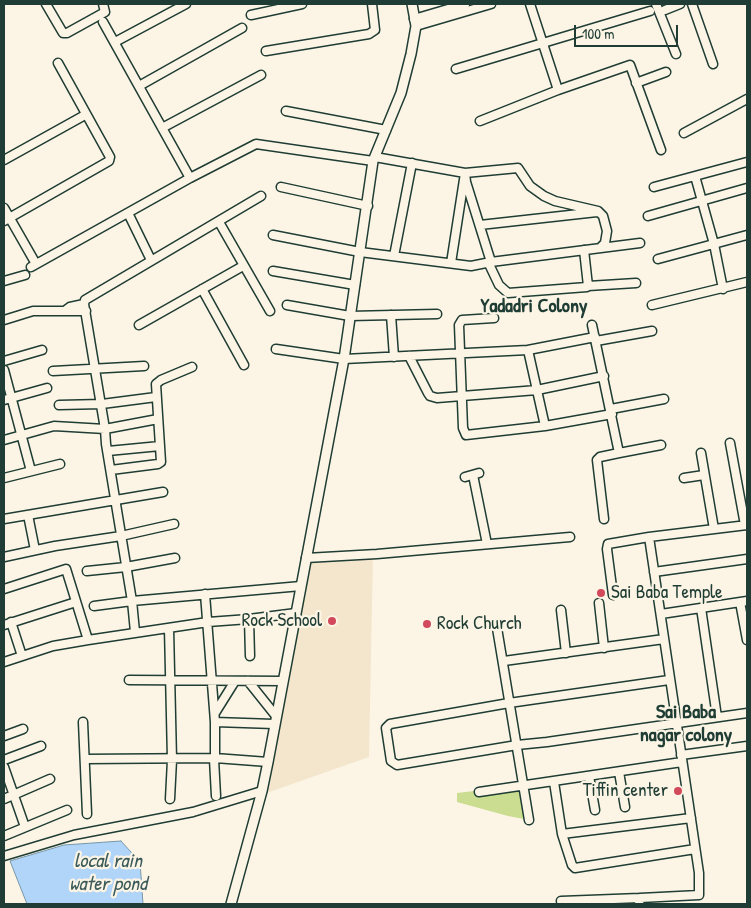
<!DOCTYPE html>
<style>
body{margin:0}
#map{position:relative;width:751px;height:908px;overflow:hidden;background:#fcf5e5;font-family:"Patrick Hand",sans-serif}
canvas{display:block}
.frame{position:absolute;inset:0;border:5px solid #1f3d34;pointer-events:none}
.scale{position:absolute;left:574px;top:25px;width:104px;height:22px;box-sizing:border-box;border:2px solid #1f3d34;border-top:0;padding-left:6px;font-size:15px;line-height:18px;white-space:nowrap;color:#1f3d34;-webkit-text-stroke:4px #fcf5e5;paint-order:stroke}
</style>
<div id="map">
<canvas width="751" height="908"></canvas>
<div class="frame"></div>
<div class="scale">100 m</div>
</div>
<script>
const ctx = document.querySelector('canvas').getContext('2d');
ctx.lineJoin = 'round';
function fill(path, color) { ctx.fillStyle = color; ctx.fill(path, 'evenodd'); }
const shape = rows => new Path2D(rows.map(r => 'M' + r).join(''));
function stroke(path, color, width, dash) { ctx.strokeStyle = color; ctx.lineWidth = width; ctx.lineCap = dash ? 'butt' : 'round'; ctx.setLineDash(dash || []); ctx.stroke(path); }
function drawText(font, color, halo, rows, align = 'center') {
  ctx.font = font + ' "Patrick Hand",sans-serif'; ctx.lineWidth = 4.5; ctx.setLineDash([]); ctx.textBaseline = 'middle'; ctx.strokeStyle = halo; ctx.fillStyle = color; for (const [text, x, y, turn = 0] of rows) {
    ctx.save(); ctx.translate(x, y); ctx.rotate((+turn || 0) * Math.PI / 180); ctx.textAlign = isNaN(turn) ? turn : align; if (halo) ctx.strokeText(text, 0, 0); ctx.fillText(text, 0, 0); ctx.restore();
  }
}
fill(shape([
 [373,555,369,757,258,796,304,560]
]), '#f3e6cc');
fill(shape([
 [524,785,529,820,508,816,457,802,457,793]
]), '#cadd91');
const water = shape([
 [121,841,140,862,143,904,27,904,10,861,64,845,121,841]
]);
fill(water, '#b1d4f9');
stroke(water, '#7798aa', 1);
const minor = shape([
 [46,4,63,33,67,33,105,12,103,4],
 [530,4,558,90],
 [656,4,676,54],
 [692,4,713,64],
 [665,10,680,4],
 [251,15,302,4],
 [414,19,465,4],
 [103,22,190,178],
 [416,26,491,4],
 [115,42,186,4],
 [266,51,369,34,375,30,372,4],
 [456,69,650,11],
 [636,83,666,72],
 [139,86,242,28],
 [286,111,386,130],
 [480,121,558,90,630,65,661,150],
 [162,128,261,75],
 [684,133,747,99],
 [375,157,465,173,466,182,491,262],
 [4,160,85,115],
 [695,176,714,244,723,289],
 [281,187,368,206],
 [654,187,747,162],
 [4,208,36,264],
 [128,213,151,260],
 [648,216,747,188],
 [4,221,109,161,110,157,58,63],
 [219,222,270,311],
 [480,225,597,212],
 [273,235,360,252,471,266,491,262,640,243],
 [394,256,412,163],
 [658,259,747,235],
 [488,262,499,285,508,293,587,287,588,286,584,250],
 [451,263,465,173,518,168,530,186,544,196,555,201,598,211,603,216,607,231,605,243,600,248],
 [31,267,190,178,256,144,373,161],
 [273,271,355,285],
 [4,281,25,275],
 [588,286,636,283],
 [202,289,244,365],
 [287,305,350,316,437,314],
 [652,305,747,282],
 [66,310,70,307,84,304],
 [391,315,394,357],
 [494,318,462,320,459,325,463,428,466,435,545,426,612,414],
 [4,320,33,311,86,311],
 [139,325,243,266],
 [592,325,619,453,600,457,597,460,604,519],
 [596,341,652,331],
 [276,349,344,359,528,350,545,426],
 [528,350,595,337],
 [409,356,428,393,430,396,437,398,537,390,604,376],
 [4,361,42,350],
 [4,370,31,471],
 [53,371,144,366],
 [4,400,47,388],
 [59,405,102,404,156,397],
 [611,409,664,399],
 [158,419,105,429,106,444,132,601,301,586],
 [4,440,54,426,105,429,84,304,85,300,261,196],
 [730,443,745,525],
 [108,451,160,446],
 [619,453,661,445],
 [701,453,714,529],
 [111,470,158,464,161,462,156,384,161,380,192,367],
 [473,475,487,544],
 [465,477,479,473],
 [4,478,60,464],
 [684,478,704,475],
 [28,515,35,550],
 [4,519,163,492],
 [649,537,747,525],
 [4,557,55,546,121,536,174,524],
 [306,558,377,554,570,537],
 [87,571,126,567,175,558],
 [654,572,747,559],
 [4,589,66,569,88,640],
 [205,594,215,722,215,758],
 [613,595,607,549,608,544,649,537,699,873,699,895,640,898,639,904],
 [740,602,747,640],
 [599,603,604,648],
 [94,606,132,601,135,632],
 [701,608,717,717],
 [561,610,566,653],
 [661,614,747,601],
 [249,619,250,656],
 [11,622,22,656],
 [4,625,76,602],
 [169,628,172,760,170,799],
 [497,628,529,820],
 [504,661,664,639],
 [4,662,53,646,88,640,208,622,249,619,296,613],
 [129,680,283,681],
 [669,680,509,703,390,724,386,728,391,761,397,765,517,745,547,742,747,713],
 [248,681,276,716],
 [215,713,235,681],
 [83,722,87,814],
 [215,722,274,724],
 [4,736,23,729],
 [681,755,747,746],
 [85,759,215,758,268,762],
 [214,759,216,796],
 [4,760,41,746],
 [4,767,25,827],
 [619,772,625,807],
 [589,776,595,810],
 [554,782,562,834,572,865,575,868,695,849],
 [479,792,682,762],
 [4,799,50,779],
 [562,834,691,818],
 [4,836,67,810],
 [4,856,74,835,193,812,262,791],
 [561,901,640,898]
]);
const tertiary = shape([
 [231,904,262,791,268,762,344,359,373,161,401,93,411,54,416,26,412,4]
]);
stroke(minor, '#1f3d34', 11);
stroke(tertiary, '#1f3d34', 12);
stroke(minor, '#fcf5e5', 8);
stroke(tertiary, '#fcf5e5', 9);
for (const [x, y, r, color] of [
 [601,593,5,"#d1495b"],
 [332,621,5,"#d1495b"],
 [427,624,5,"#d1495b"],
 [678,791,5,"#d1495b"]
]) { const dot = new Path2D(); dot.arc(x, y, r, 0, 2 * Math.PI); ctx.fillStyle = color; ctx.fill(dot); stroke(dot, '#fcf5e5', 2); }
drawText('19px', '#1f3d34', '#fcf5e5', [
 ["Sai Baba Temple",611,593],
 ["Rock School",322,621,"right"],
 ["Rock Church",437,624],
 ["Tiffin center",668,791,"right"]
], 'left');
drawText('bold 20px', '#1f3d34', '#fcf5e5', [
 ["Yadadri Colony",534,307],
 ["Sai Baba",686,713],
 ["nagar colony",686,736]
]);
drawText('italic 20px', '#3c5b5b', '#fcf5e5', [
 ["local rain",108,862],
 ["water pond",108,885]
]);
</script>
